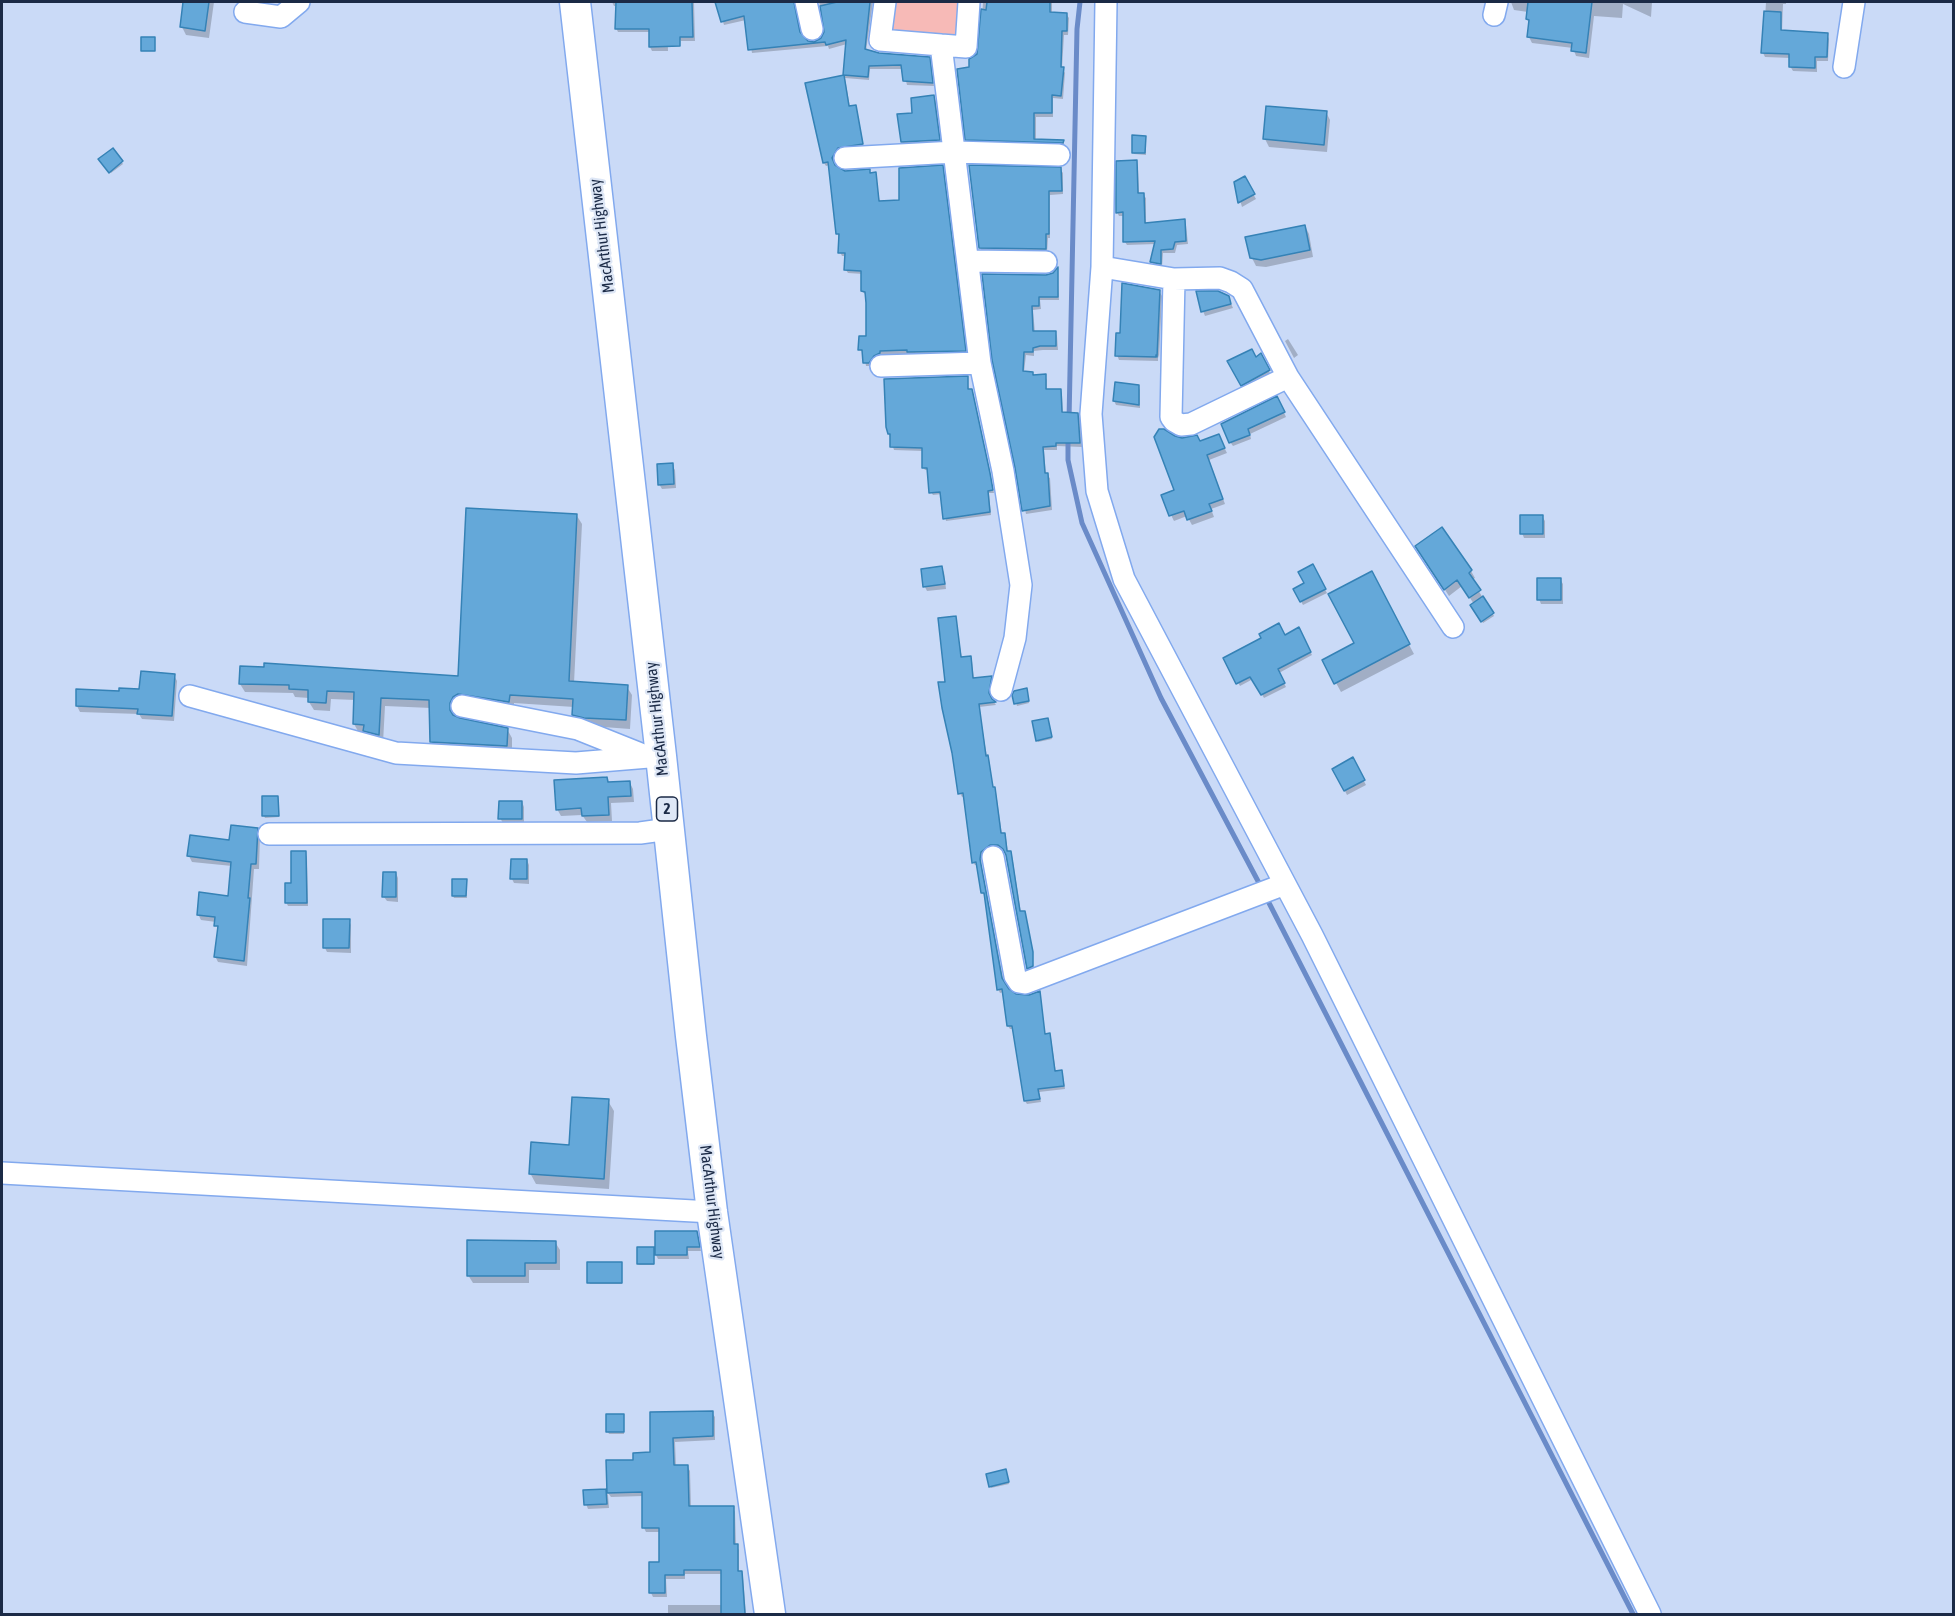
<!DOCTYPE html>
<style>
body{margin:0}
#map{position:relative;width:1955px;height:1616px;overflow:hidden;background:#cadaf7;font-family:"Asap Condensed",sans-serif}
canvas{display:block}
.frame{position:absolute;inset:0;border:3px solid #1b2a46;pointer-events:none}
</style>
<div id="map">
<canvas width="1955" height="1616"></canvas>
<div class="frame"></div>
</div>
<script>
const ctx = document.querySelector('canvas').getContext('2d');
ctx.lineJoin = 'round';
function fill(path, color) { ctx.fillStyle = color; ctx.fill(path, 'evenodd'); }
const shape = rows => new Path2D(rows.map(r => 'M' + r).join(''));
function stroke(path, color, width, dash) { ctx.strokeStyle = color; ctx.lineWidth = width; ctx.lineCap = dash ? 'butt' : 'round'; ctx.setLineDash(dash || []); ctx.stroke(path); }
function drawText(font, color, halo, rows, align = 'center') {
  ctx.font = font + ' "Asap Condensed",sans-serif'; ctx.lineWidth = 4.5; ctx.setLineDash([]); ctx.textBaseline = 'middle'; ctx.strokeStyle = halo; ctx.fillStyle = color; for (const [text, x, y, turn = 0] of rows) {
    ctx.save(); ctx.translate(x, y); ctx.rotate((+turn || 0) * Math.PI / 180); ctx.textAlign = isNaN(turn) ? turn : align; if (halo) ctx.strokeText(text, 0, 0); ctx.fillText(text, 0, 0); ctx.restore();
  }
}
fill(shape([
 [891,2,960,2,957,37,888,29]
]), '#f7bab7');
fill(shape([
 [185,2,214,2,209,38,186,35,182,27],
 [612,2,667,2,668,51,652,51,650,47,650,32,618,32,616,28,617,6,614,6],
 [686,2,694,2,695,41,681,41,678,37],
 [717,2,796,2,795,9,803,39,807,42,816,43,825,34,826,27,819,2,873,2,866,51,879,54,929,58,931,62,934,86,907,85,903,69,870,69,869,80,845,78,850,107,855,106,857,110,864,148,839,151,833,163,835,167,845,172,869,171,871,174,875,174,880,203,900,201,942,167,944,170,967,354,881,354,881,357,871,366,866,366,864,353,860,350,867,338,866,295,862,291,863,274,848,273,846,270,847,256,842,256,840,252,830,165,826,166,824,163,807,84,845,76,847,44,829,49,828,46,752,53,746,20,724,25],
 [983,2,1052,2,1052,13,1066,14,1069,18,1068,35,1064,35,1062,68,1065,73,1063,99,1053,98,1053,117,1036,117,1036,141,1063,141,1065,147,969,143,967,139,970,68,980,49],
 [1511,2,1652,2,1651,17,1623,4,1622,18,1594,16,1589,58,1576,56,1573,48,1532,43,1529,37,1530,24,1527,19,1528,12,1514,10],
 [1766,2,1786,2,1786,4,1783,4,1782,32,1827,34,1829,39,1828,61,1817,61,1817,72,1793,71,1790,66,1791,58,1765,57,1763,53],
 [934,97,936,101,941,144,905,146,902,142,914,115],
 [1326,112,1330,120,1327,152,1269,147,1265,139],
 [1145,137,1146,155,1134,154,1133,152],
 [113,150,123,164,111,173,100,160],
 [1136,162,1138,166,1139,195,1143,195,1146,198,1146,224,1184,221,1186,225,1188,244,1177,245,1175,253,1163,253,1162,267,1154,266,1152,262,1156,244,1127,245,1125,242,1124,216,1119,216,1117,212],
 [1060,169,1063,173,1063,194,1050,195,1050,238,1048,238,1047,253,983,252,980,248],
 [1244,178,1256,199,1242,207,1235,183],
 [1305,226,1309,234,1313,257,1266,267,1256,266,1252,258],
 [1057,270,1059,300,1040,300,1041,309,1033,310,1035,333,1055,332,1057,336,1058,350,1043,350,1034,351,1034,356,1026,355,1024,372,1033,376,1045,376,1047,380,1047,391,1060,390,1062,394,1063,414,1077,414,1080,418,1082,447,1057,446,1057,450,1044,450,1046,475,1050,478,1052,510,1026,514,994,360,1046,276,1054,274],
 [1159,291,1162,296,1159,358,1158,355,1158,361,1119,360,1117,355],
 [1228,297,1233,308,1205,316,1203,311],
 [1288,339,1298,355,1294,358,1285,341],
 [1261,356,1271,375,1244,389,1229,361,1256,359],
 [967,378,969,391,972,391,973,394,991,478,994,493,989,493,991,515,946,521,942,494,933,495,931,492,929,470,925,470,923,467,923,451,894,450,889,434],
 [1138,386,1140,390,1140,408,1116,405,1114,401],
 [1279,402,1286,417,1250,434,1251,439,1233,446,1230,442],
 [1174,437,1200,442,1221,441,1227,453,1209,460,1225,504,1211,509,1214,517,1192,525,1187,516,1174,521,1171,515,1176,491],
 [672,465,675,470,676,488,662,489,659,484],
 [577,516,582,524,574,683,627,687,632,695,630,729,590,726,579,723,574,715,574,707,514,703,514,710,457,706,454,712,454,717,507,729,512,738,512,755,437,750,432,742,431,708,385,706,383,743,370,739,366,733,359,733,354,724,355,700,331,699,330,711,314,710,309,702,309,698,295,697,293,693,245,692,240,684,460,678],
 [1542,516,1545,521,1545,538,1524,538,1522,533],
 [1442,529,1471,571,1475,578,1472,580,1494,616,1483,623,1472,606,1474,604,1462,586,1449,596,1421,553],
 [1312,566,1327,593,1303,605,1295,590,1306,584],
 [941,567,944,572,946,589,927,591,925,587],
 [1560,579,1563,584,1563,604,1541,604,1539,599],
 [1376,583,1414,654,1341,692,1324,661,1356,644],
 [955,618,962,658,970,657,972,661,974,680,991,677,993,680,990,697,996,705,979,707,987,757,989,760,993,789,996,792,1002,835,1004,834,1006,838,1008,852,1010,852,1012,855,1021,913,1024,912,1026,916,1034,970,1030,971,1028,968,1006,852,1001,848,992,847,982,856,981,864,1004,983,1008,991,1016,996,1029,997,1039,993,1045,1035,1049,1035,1051,1038,1056,1073,1063,1075,1065,1089,1039,1092,1041,1102,1027,1104,1025,1101,1014,1029,1010,1029,1008,1026,1004,992,1000,993,998,989,986,896,982,893,978,865,975,865,973,862,965,796,962,797,960,793,947,683],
 [1298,629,1312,655,1279,673,1286,687,1264,698,1253,679,1240,686,1225,658,1285,636],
 [174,675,177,681,174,721,142,719,139,714,80,712,77,706,121,692,141,690],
 [1027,692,1029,703,1017,706,1014,695],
 [1048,722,1052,739,1038,742,1037,740],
 [1352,759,1366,785,1347,795,1334,769],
 [607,779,609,784,630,783,633,789,634,802,611,803,612,821,587,822,582,815,561,816,557,809],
 [277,797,279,817,265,818,264,816],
 [522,802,524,807,524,823,503,823,500,818],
 [257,829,260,835,259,869,254,869,247,966,218,962,215,956,219,931,216,922,201,920,198,914,229,897,232,866,192,862,189,856,230,842],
 [305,853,307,857,308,906,288,906,286,902],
 [527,860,529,865,529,884,514,883,512,879],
 [396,873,398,878,398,902,387,901,384,897],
 [466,881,467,898,454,898,453,896],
 [349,920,351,925,351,953,327,952,325,948],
 [608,1101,614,1111,609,1189,536,1184,530,1173,571,1146],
 [697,1233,701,1251,688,1251,689,1259,658,1259,654,1251,654,1265,639,1265,638,1264,653,1248,656,1254],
 [555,1242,560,1250,560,1270,529,1270,529,1283,473,1283,468,1275],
 [621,1264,622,1284,590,1284,589,1282],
 [651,1413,712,1413,715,1417,715,1440,675,1442,676,1467,687,1466,690,1471,691,1508,733,1508,735,1512,736,1545,739,1550,739,1573,743,1577,746,1614,668,1614,668,1605,723,1605,723,1574,685,1574,685,1579,666,1579,667,1597,653,1597,651,1593,661,1564,661,1532,646,1532,644,1528,643,1496,611,1497,608,1493,635,1461,652,1454],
 [624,1417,624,1434,609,1434,608,1432],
 [1006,1472,1009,1484,991,1488,990,1486],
 [605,1490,608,1495,609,1508,588,1509,586,1504]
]), '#0003');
stroke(shape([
 [1069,420,1077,29,1080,2],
 [1068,438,1068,460,1082,523,1161,698,1259,883],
 [1267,899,1633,1614]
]), '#6a8bc8', 5);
const building = shape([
 [183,2,209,2,205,31,180,27,183,2],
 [616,2,692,2,693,37,680,37,680,46,649,47,649,29,615,29,616,2],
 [715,2,794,2,800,32,808,41,814,42,821,38,824,32,820,6,837,2,870,2,865,49,879,53,930,57,933,83,903,81,901,65,869,66,868,77,843,75,846,40,826,45,825,42,748,50,744,16,721,22,715,2],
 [987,2,1050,2,1050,12,1067,13,1067,31,1062,31,1061,67,1064,67,1061,96,1052,95,1052,113,1034,113,1034,139,1064,140,1063,143,965,140,957,69,969,67,969,59,977,54,981,9,986,10,987,2],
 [1528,2,1592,2,1586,53,1571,51,1572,43,1527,37,1529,20,1526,19,1528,2],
 [1764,11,1781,12,1781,30,1828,33,1827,57,1815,57,1815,68,1789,67,1789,54,1761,53,1764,11],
 [141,37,155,37,155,51,141,51,141,37],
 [844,75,849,106,856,105,863,144,838,148,832,158,835,165,845,171,870,169,870,173,876,172,879,201,899,200,899,168,943,165,966,351,907,352,907,350,880,351,880,353,874,356,869,363,863,363,862,350,858,350,859,336,866,336,866,303,865,292,861,291,861,271,844,270,845,253,838,253,839,234,836,234,828,162,823,163,805,83,844,75],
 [934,95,940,140,901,142,897,114,912,113,911,98,934,95],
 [1266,106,1327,111,1324,145,1263,139,1266,106],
 [1132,135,1146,136,1145,153,1132,153,1132,135],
 [113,148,123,161,109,173,98,159,113,148],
 [1137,160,1138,193,1144,193,1145,223,1185,219,1186,241,1175,242,1173,249,1161,250,1161,264,1150,262,1155,241,1123,242,1123,212,1116,213,1116,161,1137,160],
 [969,165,1061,167,1062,191,1049,191,1049,234,1046,234,1046,249,979,248,969,165],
 [1245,176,1255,194,1238,203,1234,182,1245,176],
 [1305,225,1310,250,1261,260,1250,258,1245,237,1305,225],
 [1058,267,1058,297,1039,297,1039,306,1032,306,1033,331,1056,331,1056,346,1040,346,1033,348,1033,352,1024,352,1023,371,1033,372,1033,375,1046,374,1046,389,1061,389,1062,412,1078,413,1080,443,1056,443,1056,446,1043,447,1045,473,1048,473,1050,506,1022,511,1015,468,992,360,982,274,1046,275,1053,273,1058,267],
 [1122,283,1160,290,1157,357,1156,355,1156,357,1115,356,1116,333,1120,333,1122,283],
 [1196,291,1218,291,1229,296,1231,304,1201,312,1196,291],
 [1252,349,1256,357,1261,353,1270,370,1241,386,1227,361,1252,349],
 [968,376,968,389,972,389,990,473,993,490,988,491,990,512,943,519,940,492,929,493,927,468,922,468,922,448,890,447,890,434,888,434,886,427,884,379,968,376],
 [1115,382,1139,385,1139,405,1113,401,1115,382],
 [1277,396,1285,412,1248,429,1250,435,1229,443,1221,424,1277,396],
 [1159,429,1164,429,1175,436,1182,438,1197,435,1200,441,1219,434,1225,448,1207,455,1223,499,1209,504,1212,511,1187,520,1184,511,1169,516,1161,495,1174,490,1154,437,1159,429],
 [673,463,674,484,658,485,657,464,673,463],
 [466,508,577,514,569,681,628,685,626,720,584,718,572,715,573,699,510,695,509,702,458,694,453,697,450,703,450,710,453,715,460,718,508,728,507,746,430,742,429,700,381,698,379,735,363,731,364,725,353,724,354,692,327,691,326,703,308,702,308,690,289,689,289,685,239,684,240,666,264,667,264,663,458,676,466,508],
 [1520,515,1543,515,1543,534,1520,534,1520,515],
 [1442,527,1472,570,1469,573,1481,590,1469,598,1457,580,1444,590,1415,546,1442,527],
 [1313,564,1326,589,1300,602,1293,589,1304,583,1298,572,1313,564],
 [942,566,945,584,923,587,921,569,942,566],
 [1372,571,1410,644,1334,684,1322,660,1354,643,1328,594,1372,571],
 [1537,578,1561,578,1561,600,1537,600,1537,578],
 [1483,596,1494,613,1481,622,1470,605,1483,596],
 [956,616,961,657,971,656,973,678,992,676,989,693,992,699,996,702,979,704,986,756,988,755,993,787,995,787,1001,833,1005,833,1007,851,1011,851,1020,911,1025,911,1033,952,1033,966,1027,969,1006,855,1003,849,998,845,990,845,981,852,980,859,1002,978,1009,989,1016,994,1029,995,1040,991,1045,1034,1050,1033,1055,1071,1062,1070,1064,1086,1038,1089,1040,1099,1024,1101,1012,1026,1007,1026,1002,989,997,990,984,893,981,893,976,862,972,863,963,793,958,794,952,753,942,708,938,682,945,682,938,618,956,616],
 [1279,623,1285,635,1299,627,1311,652,1278,669,1285,683,1261,695,1250,677,1236,684,1223,658,1261,638,1259,634,1279,623],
 [141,671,175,674,172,716,137,714,138,709,76,706,76,689,119,691,119,688,139,689,141,671],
 [1027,688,1029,701,1014,704,1012,695,1014,691,1027,688],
 [1048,718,1052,737,1036,741,1032,721,1048,718],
 [1353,757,1365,780,1344,791,1332,769,1353,757],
 [607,777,608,782,630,781,631,796,608,797,609,815,582,816,581,808,556,810,554,780,607,777],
 [262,796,278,796,279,816,262,816,262,796],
 [499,801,522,801,522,819,498,819,499,801],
 [231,825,258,828,256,864,251,864,248,898,250,898,244,961,214,957,218,926,214,926,215,917,197,915,199,892,228,896,231,862,187,856,190,835,229,840,231,825],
 [291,851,306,851,307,903,285,903,285,883,291,883,291,851],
 [511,859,527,859,527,879,510,879,511,859],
 [383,872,396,872,396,897,382,897,383,872],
 [452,879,467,879,466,896,452,896,452,879],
 [323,919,350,919,349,948,323,948,323,919],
 [572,1097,609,1099,604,1179,529,1174,531,1142,569,1145,572,1097],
 [655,1231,697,1231,700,1247,687,1247,687,1255,655,1255,655,1231],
 [467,1240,556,1241,556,1263,525,1263,525,1276,467,1276,467,1240],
 [637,1247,654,1247,654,1264,637,1264,637,1247],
 [587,1262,622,1262,622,1283,587,1283,587,1262],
 [713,1411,713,1436,673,1438,674,1465,688,1465,689,1506,734,1506,734,1544,738,1544,738,1571,742,1571,745,1614,721,1614,721,1570,684,1570,684,1575,665,1575,665,1593,649,1593,649,1562,659,1562,659,1528,642,1528,642,1492,607,1493,606,1460,633,1460,633,1453,650,1452,650,1412,713,1411],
 [606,1414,624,1414,624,1432,606,1432,606,1414],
 [1006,1469,1009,1482,989,1487,986,1474,1006,1469],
 [606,1489,607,1504,584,1505,583,1490,606,1489]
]);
fill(building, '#64a8d9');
stroke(building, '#3582b6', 1.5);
const minor = shape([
 [806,2,812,29],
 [885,2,880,40,941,45,980,363,1003,471,1021,585,1015,638,1001,690],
 [1106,2,1102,267,1091,414,1097,491,1124,579,1312,935,1650,1614],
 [245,12,281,17,299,2],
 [1494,15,1497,2],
 [941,45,966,47,969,2],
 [1844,67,1854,2],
 [845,158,955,152,1059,155],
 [968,261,1046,262],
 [1102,267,1174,279,1220,278,1231,282,1242,289,1288,377,1453,627],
 [1174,279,1171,417,1174,421,1181,425,1191,424,1288,377],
 [881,366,980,363],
 [190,696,396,753,576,763,661,756],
 [462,706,578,729,643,755],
 [269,834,640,833,669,829],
 [993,857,1015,976,1019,982,1025,983,1285,884],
 [2,1173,712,1212]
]);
const highway = shape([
 [575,2,661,756,691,1036,712,1212,770,1614]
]);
stroke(minor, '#82a9ee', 24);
stroke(highway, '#82a9ee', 33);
stroke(minor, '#fff', 21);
stroke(highway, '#fff', 30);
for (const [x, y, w] of [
 [667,809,21]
]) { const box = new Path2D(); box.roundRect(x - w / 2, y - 12, w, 24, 4.5); ctx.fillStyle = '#dee7f6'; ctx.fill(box); stroke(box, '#1b2a46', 1.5); }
drawText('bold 15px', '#1b2a46', null, [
 ["2",667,809]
]);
drawText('16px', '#1b2a46', '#dee7f6', [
 ["MacArthur Highway",602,236,-97],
 ["MacArthur Highway",657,719,-96],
 ["MacArthur Highway",712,1202,83]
]);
</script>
